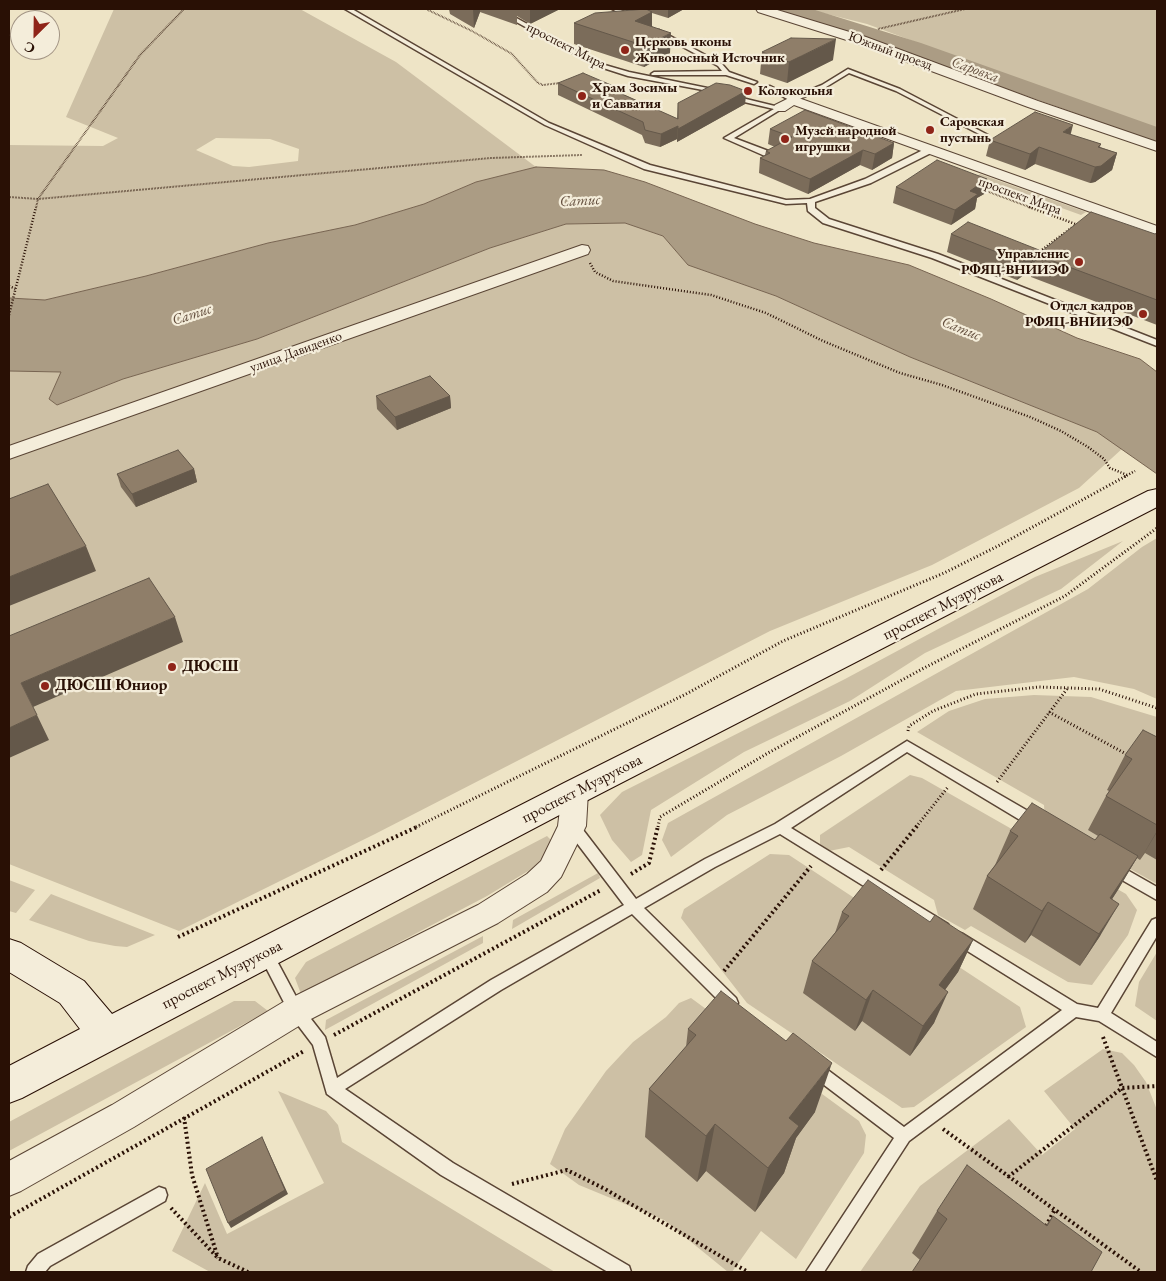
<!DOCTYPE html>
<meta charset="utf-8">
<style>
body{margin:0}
#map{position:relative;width:1166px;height:1281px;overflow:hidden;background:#eee4c6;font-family:"EB Garamond",serif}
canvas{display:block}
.frame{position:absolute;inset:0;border:10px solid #291005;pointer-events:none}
.north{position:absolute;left:10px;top:10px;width:50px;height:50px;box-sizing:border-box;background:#f4edda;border:1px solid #a39585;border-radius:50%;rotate:203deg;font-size:14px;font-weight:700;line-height:20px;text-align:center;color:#291005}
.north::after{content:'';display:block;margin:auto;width:18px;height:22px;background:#8f2418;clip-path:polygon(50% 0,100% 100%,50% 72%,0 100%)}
</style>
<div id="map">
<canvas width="1166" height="1281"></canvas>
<div class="frame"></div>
<div class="north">С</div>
</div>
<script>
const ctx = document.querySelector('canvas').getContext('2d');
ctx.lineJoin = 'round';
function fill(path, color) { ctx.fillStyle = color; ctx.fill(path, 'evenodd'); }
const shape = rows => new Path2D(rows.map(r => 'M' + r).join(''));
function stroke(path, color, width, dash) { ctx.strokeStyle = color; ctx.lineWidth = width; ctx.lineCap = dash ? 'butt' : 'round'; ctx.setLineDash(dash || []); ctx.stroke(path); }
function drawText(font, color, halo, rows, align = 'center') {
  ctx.font = font + ' "EB Garamond",serif'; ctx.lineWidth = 4.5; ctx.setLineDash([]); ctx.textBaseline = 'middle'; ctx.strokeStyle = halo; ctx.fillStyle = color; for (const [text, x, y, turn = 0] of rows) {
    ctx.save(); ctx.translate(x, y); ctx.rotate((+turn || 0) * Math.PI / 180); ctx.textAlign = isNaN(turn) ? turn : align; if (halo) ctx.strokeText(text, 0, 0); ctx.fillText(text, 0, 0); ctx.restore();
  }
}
fill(shape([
 [114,9,300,9,396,62,536,167,476,182,424,204,356,225,268,243,146,276,45,300,9,298,9,145,103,146,118,138,66,117],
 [216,138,270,139,299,149,298,161,249,167,233,166,196,150],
 [807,9,1157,9,1157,131,867,24],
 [980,174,1086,212,1081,215,976,177],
 [625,223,663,236,688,265,776,296,910,357,1097,432,1123,448,1079,488,932,565,770,631,375,834,179,931,9,864,9,371,61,372,49,399,57,405,123,379,257,339,490,248,566,224],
 [1157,538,1157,699,1134,689,1074,677,956,691,841,756,727,815,671,857,662,840,668,823,1088,589,1142,547],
 [1123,541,1061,589,925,653,850,701,744,752,651,810,642,855,631,862,612,840,600,815,622,792,845,679,1035,577],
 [1034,695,1091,697,1157,717,1157,884,1045,821,1044,805,917,732,949,711,985,699],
 [910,775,922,778,1126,894,1137,910,1128,935,1092,985,1068,982,971,926,965,930,938,915,934,900,849,847,829,851,820,844,820,835],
 [547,836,552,841,543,857,533,868,487,896,301,994,295,978,306,962],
 [770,854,789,855,1020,1007,1026,1027,914,1107,902,1108,747,1003,681,918,684,909],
 [598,873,600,878,512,929,513,920],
 [9,880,35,890,16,913,9,911],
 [51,894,155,935,127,947,115,946,89,941,29,920],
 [483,936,483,943,325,1030,326,1020],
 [1157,952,1157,1021,1135,1006,1139,982],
 [691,998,859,1121,866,1135,864,1153,796,1259,761,1231,732,1272,728,1272,664,1220,579,1185,550,1164,565,1129,606,1071,633,1042,666,1017,679,1003],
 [234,1001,255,1001,268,1011,9,1151,9,1122],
 [1103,1049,1122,1053,1134,1065,1146,1082,1157,1110,1157,1272,860,1272,920,1186,1009,1119,1042,1155,1075,1129,1044,1091],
 [278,1091,326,1111,338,1125,342,1142,555,1272,210,1272,172,1251,205,1183,227,1234,324,1183]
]), '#cdc0a5');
const water = shape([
 [536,167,604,170,645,182,755,224,814,243,909,265,991,299,1077,338,1140,359,1157,372,1157,474,1097,432,910,357,776,296,688,265,663,236,625,223,566,224,490,248,257,339,123,379,57,405,49,399,61,372,9,371,9,298,45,300,146,276,268,243,355,225,424,204,476,182,536,167]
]);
fill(water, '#ab9c84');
stroke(water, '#776451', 1);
fill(shape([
 [780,9,812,9,921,43,1157,127,1157,142,905,53,784,13,780,9]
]), '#ab9c84');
const lane = shape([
 [345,9,352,9,549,123,650,165,786,200,810,199,865,179,927,148,933,148,933,152,871,183,815,202,815,208,829,219,938,254,1157,340,1157,346,932,258,823,223,808,211,807,203,786,204,644,169,545,125,345,9],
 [493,9,500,9,598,63,629,72,722,91,719,93,628,76,594,65,493,9],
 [612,9,619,9,637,19,632,20,612,9],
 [659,30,722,64,729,72,757,82,754,84,726,75,652,75,651,74,654,72,722,71,718,66,657,33,656,32,659,30],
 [848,69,900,89,988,135,983,136,896,91,849,73,826,87,793,102,765,87,770,86,793,97,822,85,848,69],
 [742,98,783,108,734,138,771,152,771,156,765,156,724,138,774,109,740,101,740,99,742,98],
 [907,741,1040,818,1041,822,1040,826,1035,827,1030,826,907,752,791,828,948,924,950,928,948,932,943,934,938,932,780,834,715,867,644,908,736,998,738,1003,736,1008,731,1010,726,1008,632,914,501,990,345,1089,453,1163,629,1266,631,1272,608,1272,441,1175,327,1094,313,1045,291,1016,258,952,260,948,265,946,270,948,301,1006,325,1037,337,1078,491,980,624,905,567,830,566,826,567,822,572,821,577,822,636,899,705,859,775,824,907,741],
 [1113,862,1157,887,1157,900,1108,872,1106,868,1108,864,1113,862],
 [1157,918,1157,936,1111,1013,1157,1042,1157,1057,1099,1021,1076,1017,909,1141,824,1272,806,1272,894,1138,811,1075,809,1070,811,1065,816,1063,821,1065,904,1127,1062,1010,953,942,951,938,953,934,958,932,963,934,1077,1004,1098,1008,1152,920,1157,918],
 [159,1187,165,1189,167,1195,165,1201,50,1266,45,1272,26,1272,28,1266,38,1254,159,1187]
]);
const street = shape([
 [756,9,774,9,866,37,1038,101,1157,142,1157,151,1028,107,856,43,758,12,756,9],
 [793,96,1157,226,1157,236,794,105,785,111,775,111,773,108,775,105,793,96],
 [582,245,588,246,590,250,588,254,9,459,9,446,582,245],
 [575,781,584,784,588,792,586,826,561,877,547,892,498,923,307,1021,134,1127,21,1191,9,1196,9,1161,112,1105,285,1001,478,905,527,874,541,861,558,826,562,792,566,784,575,781]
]);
const secondary = shape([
 [1157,489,1157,507,586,801,22,1098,9,1103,9,1066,80,1029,60,1003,9,972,9,939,21,943,84,981,112,1014,564,783,1148,491,1157,489]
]);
stroke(lane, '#5a4535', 3);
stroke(street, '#5a4535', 2);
stroke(secondary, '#291005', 2);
stroke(shape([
 [426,9,472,31,512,54,538,83,543,85,560,83],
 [878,29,965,9],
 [981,189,1032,208],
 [9,197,38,199,491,158,582,155],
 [36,208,38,199,140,55,184,9]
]), '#291005', 2, [0.5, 1]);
stroke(shape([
 [1029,207,1078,225],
 [1035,255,1074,226],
 [590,263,595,272,613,281,711,295,766,313,823,341,900,373,942,385,1030,417,1061,431,1088,447,1104,459,1110,468,1127,475],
 [9,286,16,289],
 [9,315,36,207],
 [1124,477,1135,471]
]), '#291005', 2.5, [1, 2]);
stroke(shape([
 [1049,712,1128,755],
 [908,731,909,726,933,711,976,694,1039,687,1099,689,1157,708],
 [997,782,1067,689],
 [416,827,686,694,783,641,944,573,998,546,1126,476],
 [658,827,660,817,768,753,924,668,1065,596,1157,528],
 [916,827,948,787]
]), '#291005', 3, [1, 2.5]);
stroke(shape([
 [881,870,917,826],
 [631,874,649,863,658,826],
 [178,937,419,826],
 [724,971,811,866],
 [334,1035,601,890],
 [1103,1037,1157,1181],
 [184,1117,192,1175,218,1258],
 [943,1129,1141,1272],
 [1008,1177,1122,1088,1157,1086],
 [512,1184,567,1170,605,1189,748,1272],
 [171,1208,218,1258,248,1272],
 [9,1217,304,1051],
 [1046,1226,1054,1211]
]), '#291005', 4, [2, 3]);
fill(lane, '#f4edda');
fill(street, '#f4edda');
fill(secondary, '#f4edda');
fill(shape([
 [449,9,560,9,530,24,517,16,517,25,480,12,474,28,450,14],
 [636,9,684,9,668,18,652,13,652,26,670,53,644,67,574,44,574,23,638,9],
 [762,52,833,60,787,83,760,74],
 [558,83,618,92,677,119,678,103,746,91,745,104,677,142,677,139,660,147,645,143,642,135,558,95],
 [770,129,894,143,892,158,872,170,860,165,808,194,759,173,760,158,765,155,766,151,775,147,768,144],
 [1071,135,1101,144,1100,147,1117,153,1112,170,1095,182,1090,183,1035,164,1025,170,986,156,990,140],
 [987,179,984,194,977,198,975,209,951,225,893,203,896,187],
 [1157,233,1157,325,1031,277,1037,255,1155,234],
 [951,234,1039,250,1033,268,1017,280,947,252],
 [376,396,450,396,451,408,397,430,377,409],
 [194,469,197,482,136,507,121,487,117,474],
 [1157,737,1157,860,1145,853,1140,860,1137,858,1112,899,1100,936,1080,966,1031,935,1025,943,973,909,987,876,995,865,1010,831,1095,840,1098,836,1088,830,1106,796,1109,791,1107,790,1125,755],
 [842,912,930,922,973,940,958,972,945,990,934,1023,910,1056,862,1021,855,1031,803,993,812,961,835,933],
 [688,1029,815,1112,796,1138,784,1173,755,1212,706,1171,697,1182,645,1137,649,1089,686,1047],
 [937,1211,1046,1225,1053,1216,1091,1272,920,1260,912,1253]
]), '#7b6c5a');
fill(shape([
 [473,9,480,9,480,12,474,28],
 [530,9,560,9,530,24],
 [668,9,684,9,668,18],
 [652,12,652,32,635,21],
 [671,33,670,53,644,67,645,46],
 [836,39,833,60,787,83,789,62],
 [746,91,745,104,677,142,678,129],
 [1073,125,1069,141,1063,132],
 [678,126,677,139,660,147,661,134],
 [894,143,892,158,872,170,875,154],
 [1039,147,1035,164,1025,170,1030,154],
 [863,150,860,165,808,194,810,179],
 [1117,153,1112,170,1095,182,1090,183,1095,167],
 [987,179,984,194,977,198,975,209,951,225,955,210,970,191],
 [1039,250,1033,268,1017,280,1022,262],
 [450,396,451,408,397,430,395,417],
 [194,469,197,482,136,507,132,494],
 [86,546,96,571,9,606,9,577],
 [175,617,183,642,33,707,21,683],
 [37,715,49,740,9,758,9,728],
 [1157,831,1157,832,1140,860],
 [1138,856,1118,890,1091,931,1110,898],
 [1048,902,1031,935,1025,943,1042,911],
 [1119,904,1100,936,1080,966,1099,934],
 [973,940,958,972,925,1017,939,985],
 [873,990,862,1021,855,1031,866,1000],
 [948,992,934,1023,910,1056,923,1026],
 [832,1063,815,1112,796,1138,784,1173,755,1212,768,1168,789,1118],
 [715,1124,706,1171,697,1182,706,1136],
 [262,1137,288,1194,231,1228,228,1223]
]), '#64584a');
const building = shape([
 [646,9,652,12,635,21,671,33,645,46,574,23,595,13,646,9],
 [791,38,836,39,789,62,762,52,791,38],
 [583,73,618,88,613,90,678,119,678,103,716,83,730,85,746,91,678,129,678,126,661,134,645,130,643,122,558,83,583,73],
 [805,110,894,143,875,154,863,150,810,179,760,158,770,153,766,151,792,137,770,129,805,110],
 [1035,112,1073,125,1063,132,1101,144,1098,147,1117,153,1101,166,1095,167,1039,147,1030,154,990,140,1035,112],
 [937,160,987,179,970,191,978,194,955,210,896,187,937,160],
 [1091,212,1155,234,1157,233,1157,300,1037,255,1091,212],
 [968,222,1039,250,1022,262,951,234,968,222],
 [430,376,450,396,395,417,376,396,430,376],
 [178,450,194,469,132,494,117,474,178,450],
 [48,484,86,546,9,577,9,499,48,484],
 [149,578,175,617,21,683,37,715,9,728,9,636,149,578],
 [1143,730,1157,737,1157,825,1106,796,1132,759,1125,755,1143,730],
 [1032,803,1095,840,1100,834,1138,856,1110,898,1119,904,1099,934,1048,902,1042,911,987,876,1018,836,1010,831,1032,803],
 [868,880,930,922,935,915,973,940,939,985,948,992,923,1026,873,990,866,1000,812,961,849,916,842,912,868,880],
 [721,991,786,1041,793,1033,832,1063,789,1118,799,1126,768,1168,715,1124,706,1136,649,1089,696,1035,688,1029,721,991],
 [262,1137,285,1190,228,1223,206,1169,262,1137],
 [967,1165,1047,1226,1053,1216,1102,1252,1091,1272,912,1272,947,1219,937,1211,967,1165]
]);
fill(building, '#8f7e69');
stroke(building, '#64584a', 1);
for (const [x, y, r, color] of [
 [625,50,5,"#8f2418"],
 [748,91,5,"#8f2418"],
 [582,96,5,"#8f2418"],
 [930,130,5,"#8f2418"],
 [785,139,5,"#8f2418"],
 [1079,262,5,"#8f2418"],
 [1143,314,5,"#8f2418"],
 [172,667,5,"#8f2418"],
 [45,686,5,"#8f2418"]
]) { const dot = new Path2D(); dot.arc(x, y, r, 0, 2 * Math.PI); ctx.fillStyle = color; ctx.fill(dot); stroke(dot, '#f4edda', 2); }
drawText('bold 14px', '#291005', '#f4edda', [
 ["Церковь иконы",635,42],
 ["Живоносный Источник",635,58],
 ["Храм Зосимы",592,88],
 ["и Савватия",592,104],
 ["Колокольня",758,91],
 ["Саровская",940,122],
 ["пустынь",940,138],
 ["Музей народной",795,131],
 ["игрушки",795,147],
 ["Управление",1069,254,"right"],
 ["РФЯЦ-ВНИИЭФ",1069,270,"right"],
 ["Отдел кадров",1133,306,"right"],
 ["РФЯЦ-ВНИИЭФ",1133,322,"right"]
], 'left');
drawText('14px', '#291005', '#f4edda', [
 ["проспект Мира",566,46,27],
 ["Южный проезд",890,51,20],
 ["проспект Мира",1020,196,20],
 ["улица Давиденко",296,352,-20]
]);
drawText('italic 15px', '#644f3e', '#f4edda', [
 ["Саровка",975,70,20],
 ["Сатис",580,201,-3],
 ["Сатис",192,315,-18],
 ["Сатис",961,329,22]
]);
drawText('16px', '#291005', '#f4edda', [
 ["проспект Музрукова",943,606,-27],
 ["проспект Музрукова",582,789,-27],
 ["проспект Музрукова",222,975,-27]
]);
drawText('bold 16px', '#291005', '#f4edda', [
 ["ДЮСШ",182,667],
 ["ДЮСШ Юниор",55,686]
], 'left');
</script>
